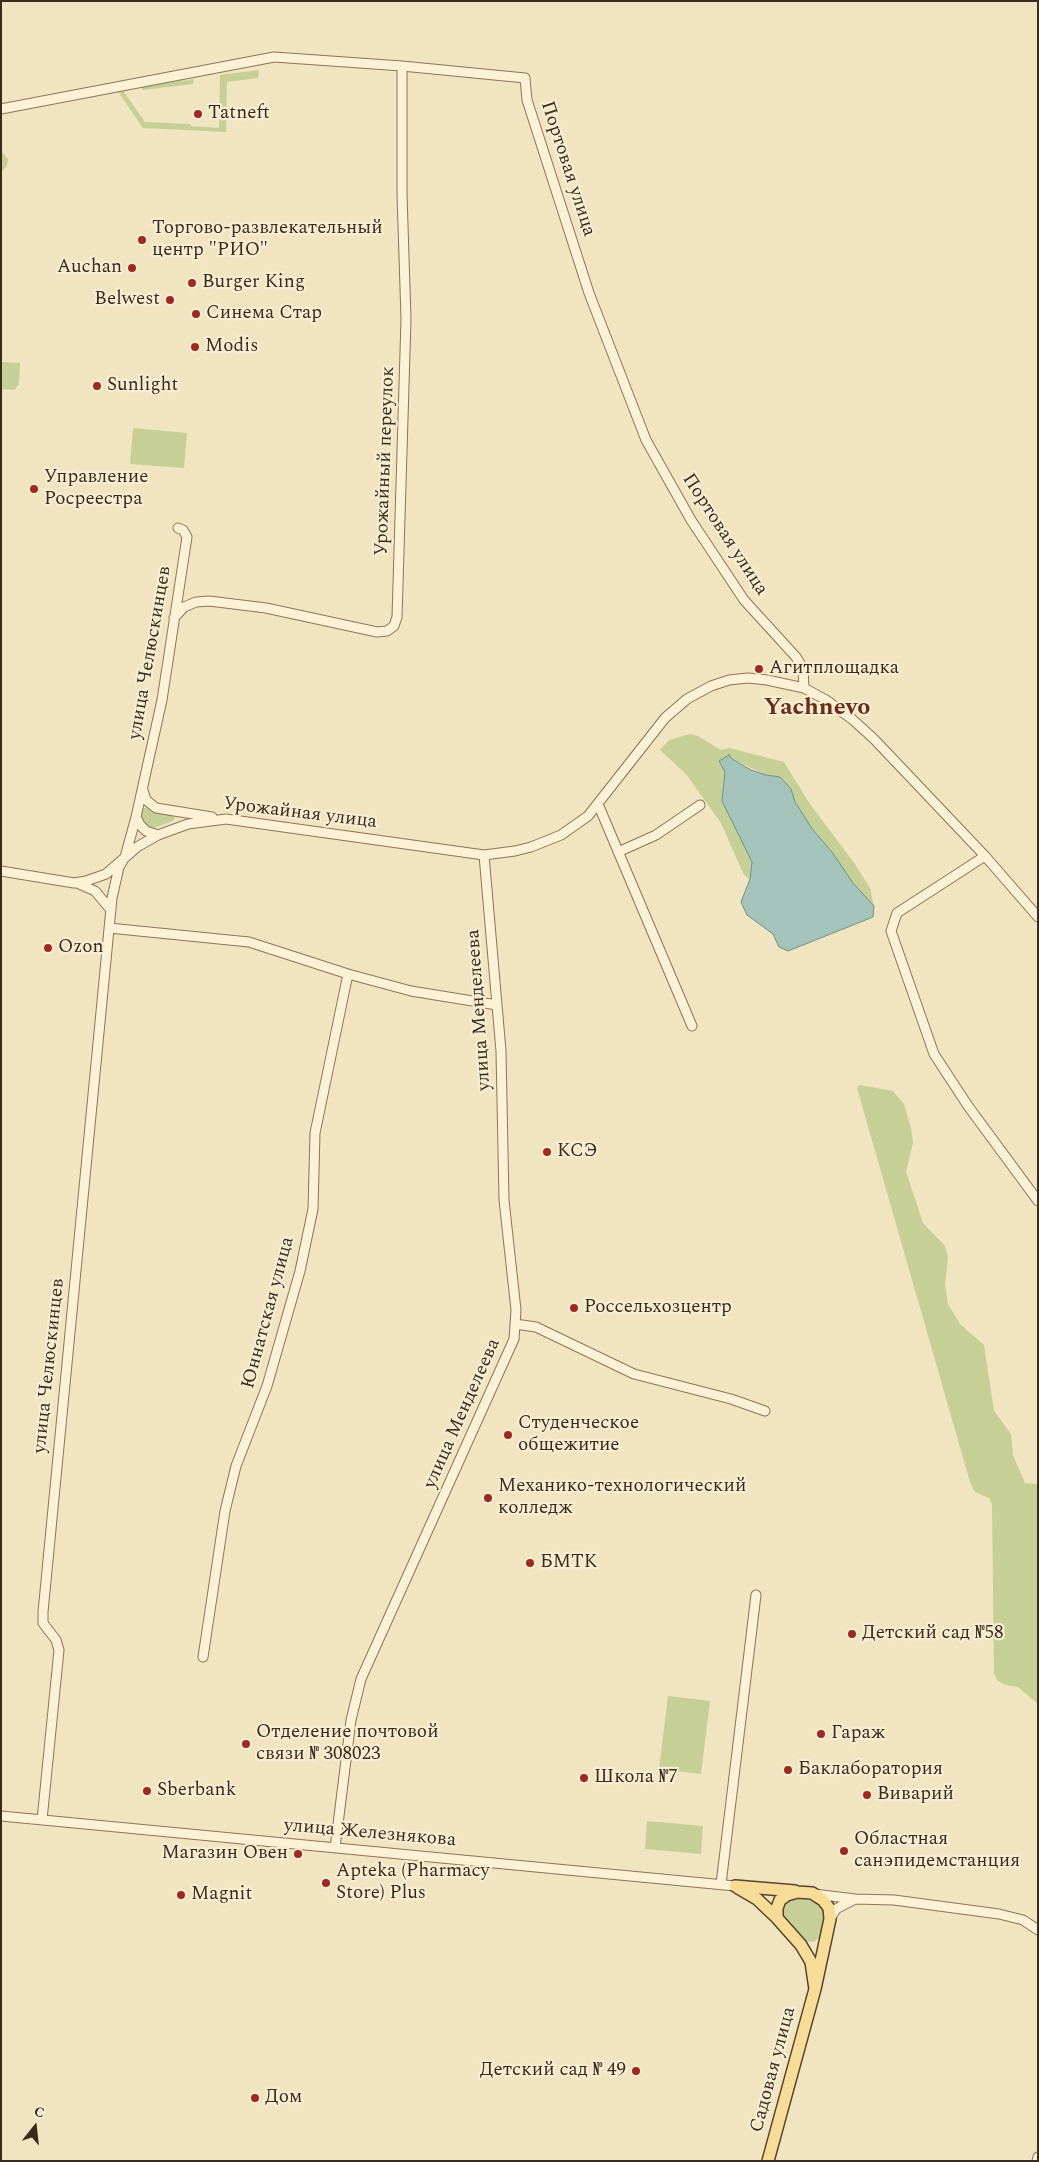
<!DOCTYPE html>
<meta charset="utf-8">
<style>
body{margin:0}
#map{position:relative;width:1039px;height:2162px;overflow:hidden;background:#f0e4c1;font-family:Spectral,serif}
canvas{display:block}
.frame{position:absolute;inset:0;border:2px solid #3a2c1d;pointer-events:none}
.north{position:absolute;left:10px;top:2102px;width:50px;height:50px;-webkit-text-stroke:4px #f7eed2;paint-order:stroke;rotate:16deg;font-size:14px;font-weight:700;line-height:20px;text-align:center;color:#3a2c1d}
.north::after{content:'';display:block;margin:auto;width:18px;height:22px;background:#3a2c1d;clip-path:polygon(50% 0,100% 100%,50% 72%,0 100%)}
</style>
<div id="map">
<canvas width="1039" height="2162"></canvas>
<div class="frame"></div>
<div class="north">С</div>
</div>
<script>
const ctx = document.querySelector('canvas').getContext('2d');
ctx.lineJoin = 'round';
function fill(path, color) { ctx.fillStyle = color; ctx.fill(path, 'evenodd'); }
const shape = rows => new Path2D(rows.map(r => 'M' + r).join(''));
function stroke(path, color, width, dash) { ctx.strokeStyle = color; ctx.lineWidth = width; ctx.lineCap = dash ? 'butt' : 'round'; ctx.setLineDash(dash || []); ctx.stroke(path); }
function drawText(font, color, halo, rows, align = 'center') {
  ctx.font = font + ' Spectral,serif'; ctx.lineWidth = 4.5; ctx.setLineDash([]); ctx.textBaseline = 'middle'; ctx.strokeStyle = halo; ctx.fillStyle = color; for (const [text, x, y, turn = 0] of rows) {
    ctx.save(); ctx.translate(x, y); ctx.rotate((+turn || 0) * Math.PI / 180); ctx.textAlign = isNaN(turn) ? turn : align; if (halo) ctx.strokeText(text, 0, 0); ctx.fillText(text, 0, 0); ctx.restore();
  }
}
fill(shape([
 [259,70,258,78,227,82,226,132,143,128,117,90,122,89,145,122,190,124,191,126,219,128,220,75],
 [194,79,193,84,143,90,140,87],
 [1,151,8,159,7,166,1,172],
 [1,362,20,363,19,384,14,390,1,389],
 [133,428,187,433,184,468,130,464],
 [690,734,698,736,721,750,729,748,784,762,810,804,855,864,870,888,874,906,853,883,832,852,813,830,795,802,791,789,780,777,766,775,732,759,725,772,722,801,752,862,750,879,744,875,721,823,686,774,660,750,669,740],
 [147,807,172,814,175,818,173,821,151,829,140,818,143,809],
 [859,1085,893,1091,904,1104,911,1128,913,1143,906,1172,923,1223,945,1246,948,1257,945,1284,948,1304,960,1324,984,1345,994,1411,1011,1434,1013,1455,1025,1483,1038,1484,1038,1704,1018,1687,1005,1685,997,1680,994,1673,992,1504,989,1498,975,1492,970,1482,857,1088],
 [668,1696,710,1701,701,1774,659,1769],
 [647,1821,703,1826,701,1854,645,1849],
 [798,1897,810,1898,820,1904,824,1910,825,1919,822,1936,813,1942,805,1941,782,1916,784,1904,789,1899]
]), '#c6cf95');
const water = shape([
 [729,755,732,759,751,770,766,775,780,777,791,789,795,802,813,830,832,852,853,883,874,906,873,917,788,951,779,947,773,934,747,915,741,902,750,879,752,862,722,801,725,772,719,761,729,755]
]);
fill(water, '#a4c3bb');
stroke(water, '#6a9189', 1);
const minor = shape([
 [1,109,274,57,402,66,525,78,527,100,589,293,646,440,691,520,744,600,796,657,803,668,804,688],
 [174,618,184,607,196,602,209,601,266,608,377,632,387,631,394,626,397,617,406,319,402,194,402,66],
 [143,790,146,800,156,808,212,817],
 [598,804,692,1026],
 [136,817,140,825,146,831,158,835],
 [618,852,656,835,700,805],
 [985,856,897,913,891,931,934,1054,968,1106,1038,1201],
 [1,871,74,883,86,881,106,874,137,847,158,835,188,824,226,819,484,855,515,851,531,847,561,835,588,816,665,718,687,699,711,686,729,680,748,678,767,680,804,688,826,700,852,719,874,739,985,856,1038,917],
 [79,884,95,891,111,910],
 [109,928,249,942,348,974,411,991,497,1005],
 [515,1324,536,1327,634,1374,731,1399,765,1411],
 [203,1657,225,1511,236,1466,267,1386,300,1271,313,1209,315,1133,348,974],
 [1,1816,735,1886],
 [42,1820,59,1650,56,1640,43,1623,43,1612,112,898,119,867,125,857,136,817,162,700,187,537,183,530,178,528],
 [335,1848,351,1720,361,1679,514,1339,516,1310,504,1200,501,1051,484,855],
 [721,1884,756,1595],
 [814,1894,855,1899,894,1900,999,1914,1023,1920,1038,1930],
 [830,1919,836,1909,855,1899],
 [1037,2161,1038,2157]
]);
const major = shape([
 [735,1886,795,1891],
 [738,1888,757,1899,777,1918],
 [768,2161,815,1989,830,1919,829,1908,823,1900,812,1893,797,1892,787,1895,780,1900,777,1908,777,1918,801,1945,811,1962,815,1989]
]);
stroke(minor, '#8b7558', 11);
stroke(major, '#59432c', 14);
stroke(minor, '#fbf1d5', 9);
stroke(major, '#f6dc97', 11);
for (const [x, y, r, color] of [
 [198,114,5,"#9e2824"],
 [142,240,5,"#9e2824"],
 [132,268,5,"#9e2824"],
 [192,283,5,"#9e2824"],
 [170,300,5,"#9e2824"],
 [196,314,5,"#9e2824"],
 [195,347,5,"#9e2824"],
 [97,386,5,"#9e2824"],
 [34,489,5,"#9e2824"],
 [759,669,5,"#9e2824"],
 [48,948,5,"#9e2824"],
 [547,1152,5,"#9e2824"],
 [574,1308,5,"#9e2824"],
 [508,1435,5,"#9e2824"],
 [488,1498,5,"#9e2824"],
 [530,1563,5,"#9e2824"],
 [852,1634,5,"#9e2824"],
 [821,1734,5,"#9e2824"],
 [246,1744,5,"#9e2824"],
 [788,1770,5,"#9e2824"],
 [584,1778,5,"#9e2824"],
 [147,1791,5,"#9e2824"],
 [867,1795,5,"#9e2824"],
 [844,1851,5,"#9e2824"],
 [298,1854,5,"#9e2824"],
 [326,1883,5,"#9e2824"],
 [181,1895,5,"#9e2824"],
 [636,2071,5,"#9e2824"],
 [255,2098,5,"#9e2824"]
]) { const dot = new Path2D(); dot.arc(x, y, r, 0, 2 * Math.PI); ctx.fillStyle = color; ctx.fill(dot); stroke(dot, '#f7eed2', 2); }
drawText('19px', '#3a2c1d', '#f7eed2', [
 ["Tatneft",208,114],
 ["Торгово-развлекательный",152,229],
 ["центр \"РИО\"",152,251],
 ["Auchan",122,268,"right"],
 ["Burger King",202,283],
 ["Belwest",160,300,"right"],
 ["Синема Стар",206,314],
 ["Modis",205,347],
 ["Sunlight",107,386],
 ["Управление",44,478],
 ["Росреестра",44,500],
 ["Агитплощадка",769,669],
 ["Ozon",58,948],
 ["КСЭ",557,1152],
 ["Россельхозцентр",584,1308],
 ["Студенческое",518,1424],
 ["общежитие",518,1446],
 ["Механико-технологический",498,1487],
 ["колледж",498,1509],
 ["БМТК",540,1563],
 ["Детский сад №58",862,1634],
 ["Отделение почтовой",256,1733],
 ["связи № 308023",256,1755],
 ["Гараж",831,1734],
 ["Баклаборатория",798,1770],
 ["Школа №7",594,1778],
 ["Sberbank",157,1791],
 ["Виварий",877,1795],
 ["Областная",854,1840],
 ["санэпидемстанция",854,1862],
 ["Магазин Овен",288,1854,"right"],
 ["Apteka (Pharmacy",336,1872],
 ["Store) Plus",336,1894],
 ["Magnit",191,1895],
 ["Детский сад № 49",626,2071,"right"],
 ["Дом",265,2098]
], 'left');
drawText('19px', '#3a2c1d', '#f7eed2', [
 ["Портовая улица",567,169,72],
 ["Урожайный переулок",386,461,-88],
 ["Портовая улица",724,535,57],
 ["улица Челюскинцев",151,653,-80],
 ["Урожайная улица",300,814,7],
 ["улица Менделеева",480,1010,-94],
 ["Юннатская улица",269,1313,-75],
 ["улица Челюскинцев",50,1366,-84],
 ["улица Менделеева",463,1414,-66],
 ["улица Железнякова",370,1834,5],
 ["Садовая улица",774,2070,-75]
]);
drawText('bold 24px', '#692d1a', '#f7eed2', [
 ["Yachnevo",817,709]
]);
</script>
